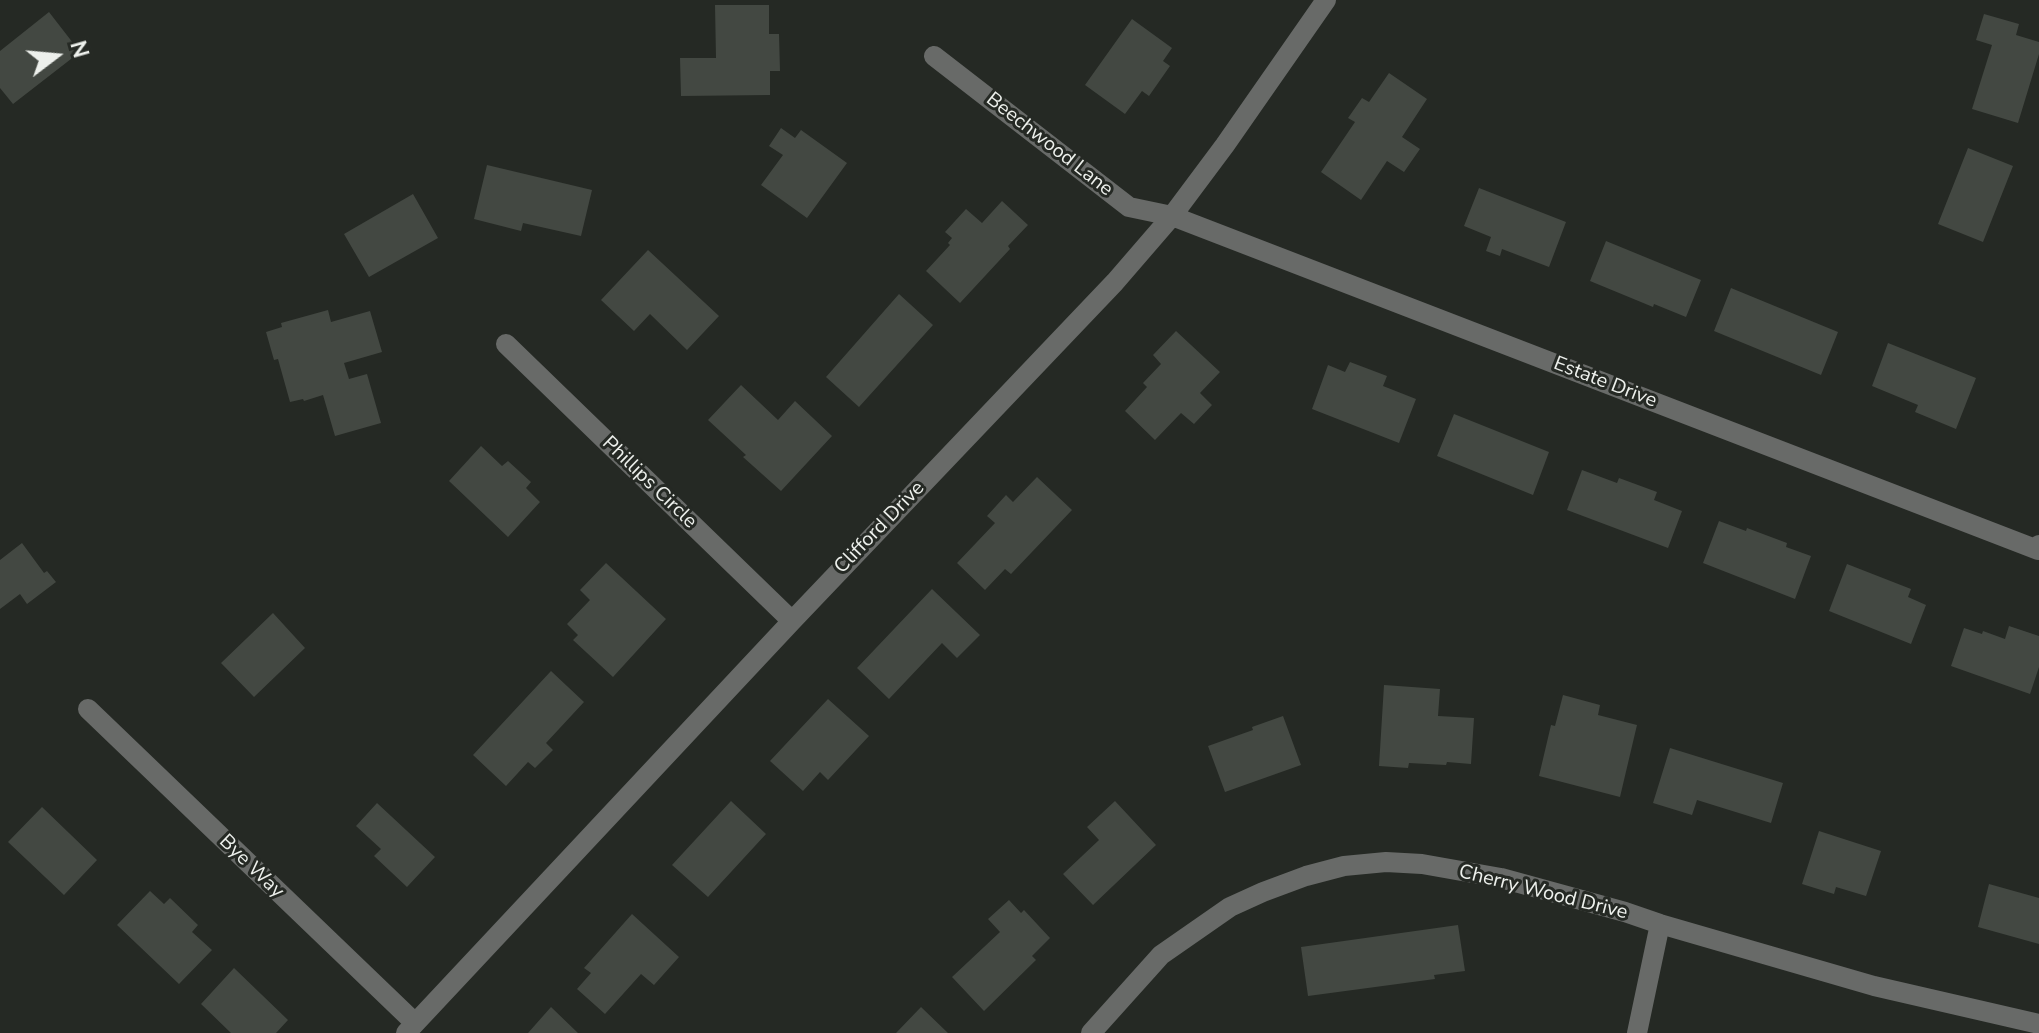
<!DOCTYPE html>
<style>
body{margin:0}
#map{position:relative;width:2039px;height:1033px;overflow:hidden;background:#252924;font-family:"Nunito Sans",sans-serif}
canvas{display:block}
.north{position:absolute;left:16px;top:16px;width:80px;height:80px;-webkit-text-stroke:6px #252924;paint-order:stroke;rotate:74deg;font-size:22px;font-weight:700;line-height:32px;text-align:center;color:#edf0ec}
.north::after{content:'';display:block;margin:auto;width:28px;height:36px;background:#edf0ec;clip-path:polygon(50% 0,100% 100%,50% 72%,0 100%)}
</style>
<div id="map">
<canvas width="2039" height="1033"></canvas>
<div class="north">N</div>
</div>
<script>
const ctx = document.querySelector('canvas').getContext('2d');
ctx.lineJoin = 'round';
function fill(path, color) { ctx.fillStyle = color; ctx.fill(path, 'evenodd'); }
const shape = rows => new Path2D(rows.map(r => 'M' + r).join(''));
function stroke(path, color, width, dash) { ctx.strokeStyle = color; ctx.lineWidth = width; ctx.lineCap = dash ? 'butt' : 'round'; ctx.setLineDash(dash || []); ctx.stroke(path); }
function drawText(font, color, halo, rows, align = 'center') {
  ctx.font = font + ' "Nunito Sans",sans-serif'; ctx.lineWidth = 6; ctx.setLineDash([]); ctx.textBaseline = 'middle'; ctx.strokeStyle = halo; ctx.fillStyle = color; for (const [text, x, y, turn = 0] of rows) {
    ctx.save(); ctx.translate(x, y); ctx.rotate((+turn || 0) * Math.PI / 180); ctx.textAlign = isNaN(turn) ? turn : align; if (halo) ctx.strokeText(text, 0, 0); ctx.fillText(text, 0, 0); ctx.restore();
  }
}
fill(shape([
 [715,5,769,5,769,34,779,34,780,71,770,71,770,95,681,96,680,58,716,58],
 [49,12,80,52,13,104,0,88,0,51],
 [1984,14,2019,24,2016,35,2039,42,2039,54,2018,123,1972,109,1992,45,1976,40],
 [1132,19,1172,48,1163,61,1170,66,1149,96,1142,91,1125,114,1085,85],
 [1389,73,1427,99,1402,137,1420,149,1404,172,1387,161,1361,200,1321,172,1355,122,1348,118,1362,98,1369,102],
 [781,128,795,138,801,130,847,163,807,218,761,185,783,155,769,146],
 [1968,148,2013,166,1983,242,1938,224],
 [487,165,592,190,581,236,523,223,521,231,474,219],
 [1479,188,1566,222,1549,267,1502,249,1500,256,1486,251,1491,237,1464,226],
 [413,194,438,238,369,277,344,234],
 [1002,201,1028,225,1008,246,1010,249,960,303,926,271,950,245,948,243,952,238,945,232,966,209,982,223],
 [1606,241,1701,280,1686,317,1654,304,1653,307,1590,281],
 [648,250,719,316,687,350,650,314,634,331,601,300],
 [1731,288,1838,332,1821,375,1714,331],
 [899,294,933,325,859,407,826,377],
 [328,310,331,322,370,311,382,352,344,363,349,379,367,374,381,423,335,436,323,395,304,401,303,399,290,402,278,359,274,360,266,332,282,327,281,323],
 [1176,331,1220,372,1200,393,1212,405,1194,424,1181,413,1155,440,1125,411,1147,387,1143,383,1161,364,1153,355],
 [1888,343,1976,378,1956,429,1915,412,1918,405,1872,386],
 [1350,362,1387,376,1383,386,1416,399,1399,443,1312,409,1328,365,1345,372],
 [741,385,778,420,795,401,832,436,781,491,743,457,746,455,708,420],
 [1454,414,1549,452,1533,495,1437,456],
 [481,446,502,466,508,461,531,482,526,488,540,502,508,537,449,481],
 [1582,470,1617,483,1619,478,1657,492,1654,500,1682,511,1668,548,1567,510],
 [1037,477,1072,510,1011,574,1005,569,985,590,957,563,995,523,987,516,1006,495,1013,502],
 [1719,521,1746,531,1747,528,1787,543,1786,547,1811,556,1795,599,1703,563],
 [22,543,44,573,47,571,56,582,27,604,20,594,0,609,0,560],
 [606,563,666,619,613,677,573,640,578,635,567,624,590,600,580,590],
 [1847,564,1911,589,1908,597,1926,605,1911,644,1829,611],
 [932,589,980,635,957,658,942,643,889,699,857,668],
 [273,613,305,648,254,697,221,663],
 [2009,626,2039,636,2039,667,2030,694,1951,666,1964,628,1982,634,1983,631,2005,639],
 [551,671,584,702,546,743,553,750,535,768,528,762,506,786,473,755],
 [1384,685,1440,689,1438,716,1474,718,1471,764,1447,762,1446,765,1409,763,1408,768,1379,766],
 [1563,695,1600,705,1598,715,1637,725,1620,797,1539,776,1551,725,1555,726],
 [828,699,869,736,828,780,820,772,803,791,770,761],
 [1283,716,1301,765,1225,792,1208,746,1253,730,1252,727],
 [1670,748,1783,783,1771,823,1697,800,1692,815,1653,803],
 [731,801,766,834,708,897,672,865],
 [1115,801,1156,845,1093,905,1063,874,1099,840,1087,827],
 [377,803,435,857,407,887,374,856,381,849,356,826],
 [42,807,97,860,64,895,8,842],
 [1819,831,1881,851,1866,896,1836,887,1834,894,1802,884],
 [1989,884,2039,898,2039,944,1978,927],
 [150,891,164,904,170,898,198,925,192,932,212,950,179,984,117,925],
 [1009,900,1021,913,1024,910,1050,938,1032,956,1036,960,984,1011,952,977,1000,932,988,919],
 [632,914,679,957,654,985,641,974,605,1014,577,989,591,973,584,968],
 [1458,925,1465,971,1434,975,1435,979,1308,996,1301,947],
 [234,968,288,1020,276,1033,231,1033,201,1004],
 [551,1007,578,1033,528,1033],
 [921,1007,948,1033,896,1033]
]), '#434842');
stroke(shape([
 [934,56,1129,207,1172,216,2038,550,2039,545],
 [506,344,792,621],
 [88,709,415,1023],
 [406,1033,792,621,1115,282,1172,216,1225,145,1326,0],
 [1091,1033,1161,955,1230,907,1263,892,1306,876,1344,866,1386,862,1422,864,1501,878,1625,912,1660,924,1874,986,2039,1024],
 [1637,1033,1660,924]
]), '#686a68', 20);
drawText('20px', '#edf0ec', '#252924', [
 ["Beechwood Lane",1049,145,38],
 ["Estate Drive",1605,383,21],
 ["Phillips Circle",649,483,44],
 ["Clifford Drive",880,528,-46],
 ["Bye Way",251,867,44],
 ["Cherry Wood Drive",1543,893,14]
]);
</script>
